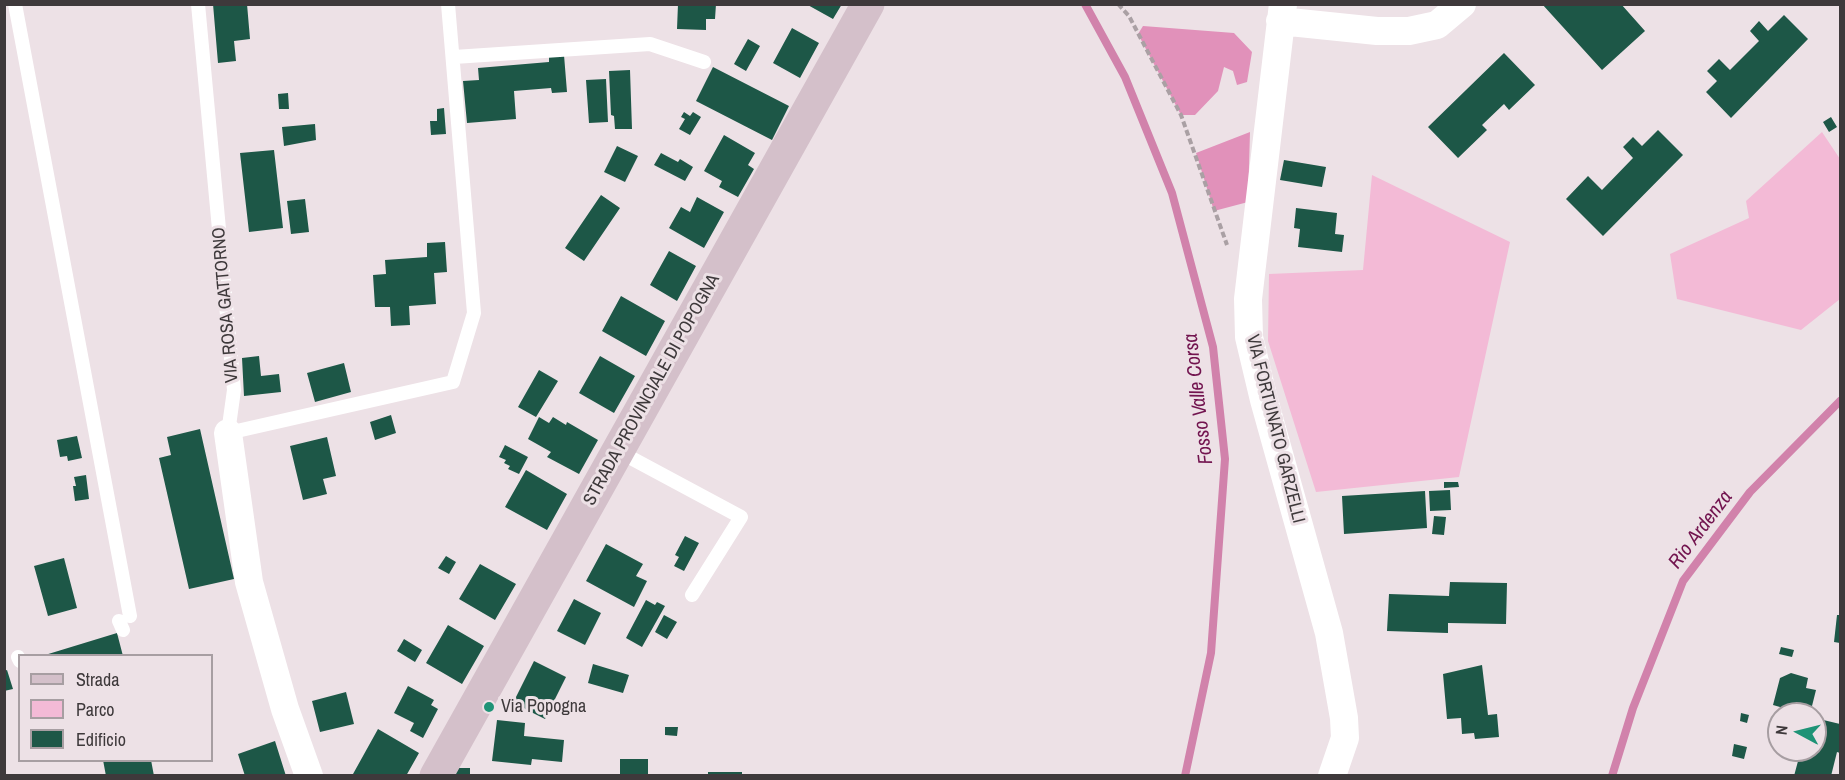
<!DOCTYPE html>
<style>
body{margin:0}
#map{position:relative;width:1845px;height:780px;overflow:hidden;background:#ede1e6;font-family:"Archivo Narrow",sans-serif}
canvas{display:block}
.frame{position:absolute;inset:0;border:6px solid #3e393b;pointer-events:none}
.legend{position:absolute;left:18px;top:654px;width:195px;height:108px;box-sizing:border-box;background:#ede1e6;border:2px solid #a79ea2;margin:0;padding:8px 10px;list-style:none;font-size:18px;color:#3e393b}
.legend li{display:flex;align-items:center;gap:12px;height:30px}
.legend b{width:30px;border:2px solid #a79ea2}
.north{position:absolute;left:1767px;top:702px;width:60px;height:60px;box-sizing:border-box;background:#ede1e6;border:2px solid #a79ea2;border-radius:50%;rotate:277deg;font-size:16px;font-weight:700;line-height:24px;text-align:center;color:#3e393b}
.north::after{content:'';display:block;margin:auto;width:21px;height:27px;background:#1e9376;clip-path:polygon(50% 0,100% 100%,50% 72%,0 100%)}
</style>
<div id="map">
<canvas width="1845" height="780"></canvas>
<div class="frame"></div>
<ul class="legend">
<li><b style="height:8px;background:#d4c0ca"></b>Strada</li>
<li><b style="height:16px;background:#f3bad6"></b>Parco</li>
<li><b style="height:16px;background:#1d5747"></b>Edificio</li>
</ul>
<div class="north">N</div>
</div>
<script>
const ctx = document.querySelector('canvas').getContext('2d');
ctx.lineJoin = 'round';
function fill(path, color) { ctx.fillStyle = color; ctx.fill(path, 'evenodd'); }
const shape = rows => new Path2D(rows.map(r => 'M' + r).join(''));
function stroke(path, color, width, dash) { ctx.strokeStyle = color; ctx.lineWidth = width; ctx.lineCap = dash ? 'butt' : 'round'; ctx.setLineDash(dash || []); ctx.stroke(path); }
function drawText(font, color, halo, rows, align = 'center') {
  ctx.font = font + ' "Archivo Narrow",sans-serif'; ctx.lineWidth = 6; ctx.setLineDash([]); ctx.textBaseline = 'middle'; ctx.strokeStyle = halo; ctx.fillStyle = color; for (const [text, x, y, turn = 0] of rows) {
    ctx.save(); ctx.translate(x, y); ctx.rotate((+turn || 0) * Math.PI / 180); ctx.textAlign = isNaN(turn) ? turn : align; if (halo) ctx.strokeText(text, 0, 0); ctx.fillText(text, 0, 0); ctx.restore();
  }
}
fill(shape([
 [1822,132,1840,159,1840,299,1801,330,1677,299,1670,254,1749,218,1746,201],
 [1372,175,1510,242,1459,477,1316,492,1268,341,1269,274,1363,270]
]), '#f3bad6');
fill(shape([
 [1143,26,1234,33,1252,52,1247,82,1237,85,1233,71,1224,67,1218,91,1195,115,1181,115,1138,34],
 [1250,132,1248,202,1214,211,1196,153]
]), '#e191ba');
stroke(shape([
 [1085,4,1125,77,1172,193,1213,347,1225,459,1211,653,1185,776],
 [1612,776,1633,708,1683,581,1750,492,1840,401]
]), '#d182ab', 8);
fill(shape([
 [213,4,247,4,250,39,234,41,236,61,218,63],
 [678,4,716,4,715,19,706,19,706,30,677,29],
 [806,4,842,4,833,19],
 [1542,4,1621,4,1645,31,1602,70],
 [1784,15,1808,39,1731,118,1706,92,1717,81,1707,71,1719,59,1730,70,1759,41,1750,31,1759,21,1768,31],
 [792,28,819,43,800,78,773,63],
 [748,39,760,46,746,71,734,64],
 [1504,53,1535,85,1509,110,1504,104,1482,125,1487,130,1458,158,1428,127],
 [564,55,567,92,552,93,551,88,514,91,516,119,467,123,463,81,479,80,478,68,549,62,549,57],
 [713,67,789,106,772,140,696,101],
 [630,70,632,129,615,129,614,116,611,115,609,71],
 [606,79,608,122,589,123,586,80],
 [288,93,289,109,279,109,278,94],
 [444,108,446,134,431,135,430,121,437,121,437,109],
 [684,112,690,116,693,112,701,117,690,135,679,129,685,119,681,117],
 [1831,117,1837,127,1829,132,1823,122],
 [315,124,316,140,284,146,282,127],
 [1658,130,1683,155,1603,236,1566,199,1588,176,1602,190,1633,158,1623,147,1633,137,1642,146],
 [724,135,755,153,748,165,754,169,738,197,719,187,722,181,704,171],
 [617,146,638,156,625,182,604,172],
 [274,150,283,228,249,232,240,153],
 [661,153,678,162,680,159,693,167,685,181,654,165],
 [1284,160,1326,167,1322,187,1280,180],
 [601,195,620,208,584,261,565,248],
 [697,197,724,212,704,248,669,228,681,207,690,212],
 [305,199,309,232,291,234,287,201],
 [1296,208,1337,213,1335,234,1344,235,1342,252,1298,247,1300,229,1294,228],
 [445,242,447,272,434,273,436,304,409,306,410,325,391,326,390,307,375,307,373,275,386,274,385,260,427,257,427,243],
 [669,251,696,266,677,301,650,285],
 [621,296,665,321,646,356,602,331],
 [259,356,261,376,279,374,281,392,244,396,242,358],
 [600,356,635,376,614,413,579,393],
 [344,363,351,392,315,402,307,373],
 [539,370,558,381,536,417,518,407],
 [391,415,396,433,375,440,370,422],
 [539,417,549,423,553,417,566,425,567,422,598,440,579,474,547,457,551,452,528,439],
 [200,429,234,579,189,589,159,458,171,455,167,437],
 [77,436,82,458,68,461,67,456,60,457,57,440],
 [327,437,336,476,323,479,327,494,303,500,290,446],
 [505,445,528,457,519,474,508,469,510,466,504,463,506,460,499,457],
 [526,470,567,494,547,530,505,507],
 [86,475,89,499,75,501,73,486,76,486,74,477],
 [1444,482,1458,482,1459,487,1444,488],
 [1450,490,1451,510,1430,511,1429,491],
 [1425,491,1427,528,1344,534,1342,496],
 [1434,516,1446,517,1444,535,1432,534],
 [685,536,699,543,684,571,674,566,679,557,675,555],
 [606,544,643,564,636,576,647,581,634,607,586,581],
 [446,556,456,562,449,574,438,568],
 [64,558,77,608,48,616,34,566],
 [480,564,516,584,495,620,459,599],
 [1450,582,1507,583,1506,624,1448,623,1448,633,1387,631,1389,594,1449,596],
 [574,599,601,613,585,645,557,631],
 [646,600,655,605,657,602,665,606,642,647,626,638],
 [664,615,677,622,667,639,655,632],
 [1837,615,1840,615,1840,643,1834,642],
 [448,625,484,646,462,684,426,663],
 [117,633,123,656,45,656,45,655],
 [404,639,422,650,415,662,397,651],
 [1781,647,1794,650,1792,657,1779,654],
 [534,661,566,677,545,719,513,703],
 [593,664,629,675,623,693,588,683],
 [1482,665,1488,715,1497,714,1499,737,1475,739,1474,733,1462,734,1461,718,1447,719,1443,674],
 [7,670,13,689,4,691,4,671],
 [1791,673,1808,678,1806,688,1816,690,1810,714,1778,714,1780,707,1773,705,1780,678],
 [408,686,434,700,431,705,438,709,423,738,410,731,414,723,394,713],
 [346,692,354,724,320,732,312,701],
 [1741,713,1749,715,1747,723,1740,721],
 [1815,718,1840,724,1840,753,1837,752,1831,776,1794,776,1801,750,1815,750],
 [497,720,525,723,524,736,564,740,562,762,532,759,531,765,492,761],
 [665,727,678,727,677,736,665,735],
 [378,729,419,753,406,776,353,774],
 [275,741,286,776,245,776,238,754],
 [1734,744,1747,747,1744,759,1732,756],
 [620,759,648,759,648,776,620,776],
 [103,760,151,760,154,776,106,776],
 [454,768,470,768,470,776,452,776],
 [708,772,742,772,742,776,708,776]
]), '#1d5747');
stroke(shape([
 [1118,4,1129,16,1181,115,1227,245]
]), '#aaa0a4', 4, [6, 3]);
stroke(shape([
 [15,4,130,616],
 [198,4,234,390,228,433,453,382,474,313,448,4],
 [454,57,650,44,704,62],
 [618,451,741,517,692,595],
 [119,621,123,630],
 [18,657,20,661]
]), '#fff', 14);
stroke(shape([
 [1283,4,1248,299,1249,337,1264,400,1329,633,1344,718,1345,738,1332,776],
 [1280,21,1377,31,1409,31,1437,25,1462,4],
 [228,433,249,582,285,709,309,776]
]), '#fff', 28);
stroke(shape([
 [436,776,868,4]
]), '#d4c0ca', 33);
for (const [x, y, r, color] of [
 [489,707,6,"#1e9376"]
]) { const dot = new Path2D(); dot.arc(x, y, r, 0, 2 * Math.PI); ctx.fillStyle = color; ctx.fill(dot); stroke(dot, '#ede1e6', 2); }
drawText('18px', '#3e393b', '#ede1e6', [
 ["VIA ROSA GATTORNO",226,305,-95],
 ["STRADA PROVINCIALE DI POPOGNA",652,390,-61],
 ["VIA FORTUNATO GARZELLI",1275,429,76]
]);
drawText('18px', '#3e393b', '#ede1e6', [
 ["Via Popogna",501,707]
], 'left');
drawText('italic 20px', '#72144f', '#ede1e6', [
 ["Fosso Valle Corsa",1199,399,-97],
 ["Rio Ardenza",1701,530,-53]
]);
</script>
